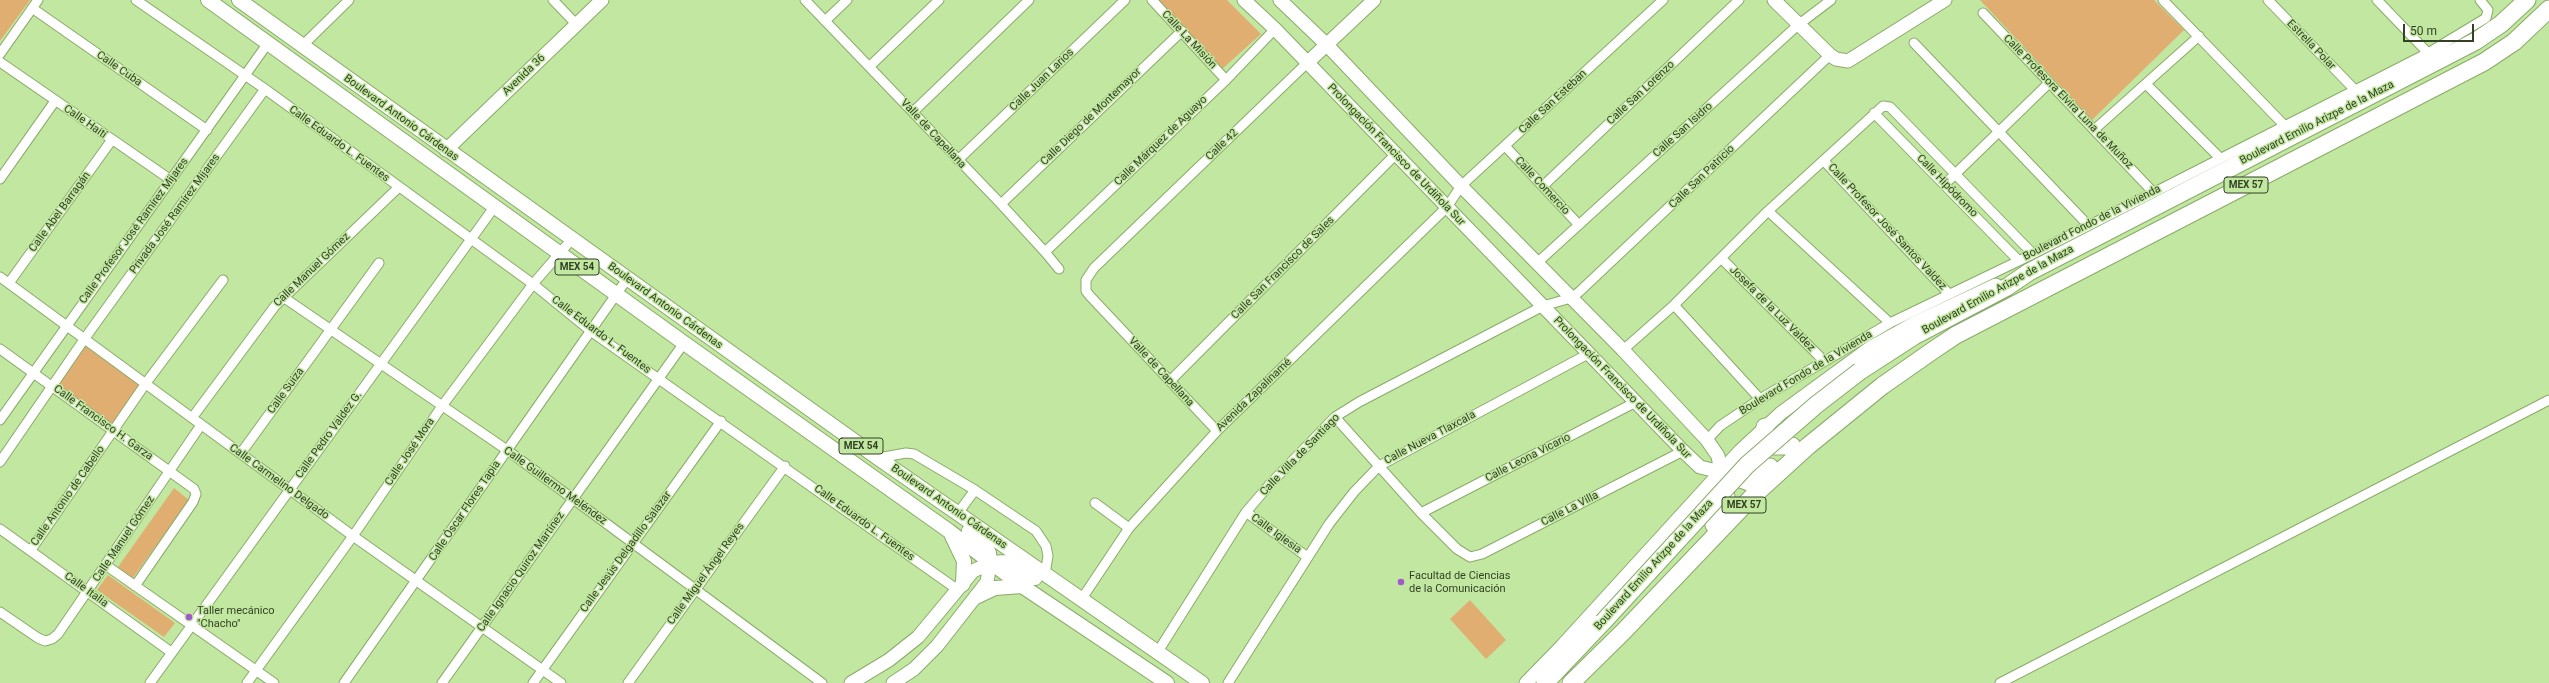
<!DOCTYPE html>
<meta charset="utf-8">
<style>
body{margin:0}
#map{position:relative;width:2549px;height:683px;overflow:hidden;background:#c2e7a1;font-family:Roboto,sans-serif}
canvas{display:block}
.scale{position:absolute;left:2403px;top:24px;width:71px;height:18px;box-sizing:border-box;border:2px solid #334125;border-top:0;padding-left:5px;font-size:12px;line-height:14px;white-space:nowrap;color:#334125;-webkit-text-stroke:3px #c2e7a1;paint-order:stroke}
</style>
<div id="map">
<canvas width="2549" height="683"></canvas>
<div class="scale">50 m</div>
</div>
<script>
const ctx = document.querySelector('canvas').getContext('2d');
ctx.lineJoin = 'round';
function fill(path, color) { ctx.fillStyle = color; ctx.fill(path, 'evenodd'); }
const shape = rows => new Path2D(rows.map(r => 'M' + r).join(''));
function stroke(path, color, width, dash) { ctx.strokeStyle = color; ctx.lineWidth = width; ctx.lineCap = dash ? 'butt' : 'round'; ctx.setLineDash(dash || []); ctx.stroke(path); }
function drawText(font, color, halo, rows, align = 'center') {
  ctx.font = font + ' Roboto,sans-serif'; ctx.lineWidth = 3; ctx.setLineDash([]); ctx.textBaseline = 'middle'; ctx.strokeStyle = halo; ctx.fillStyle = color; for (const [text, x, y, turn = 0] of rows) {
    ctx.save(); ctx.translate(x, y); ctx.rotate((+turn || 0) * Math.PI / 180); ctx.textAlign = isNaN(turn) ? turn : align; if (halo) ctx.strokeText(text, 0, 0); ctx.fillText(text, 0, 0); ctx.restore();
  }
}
fill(shape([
 [0,0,30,0,0,41],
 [1154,0,1227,0,1261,34,1221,70],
 [1980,0,2154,0,2184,30,2092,120],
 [85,346,142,386,113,427,57,386],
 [174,488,189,500,132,579,118,567],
 [108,575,175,623,164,637,97,590],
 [1470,600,1506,640,1486,659,1450,619]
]), '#e1ae71');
const street = shape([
 [136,0,265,89,471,239,533,284,592,332,958,590],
 [553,0,577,25],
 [805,0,1001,204,1045,252,1059,269],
 [1152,0,1226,80],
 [2163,0,2285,126],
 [2268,0,2355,90],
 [2377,0,2428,53],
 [32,8,207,130],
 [1983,13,2153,192],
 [825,21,847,0],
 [1914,43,2088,225],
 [301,47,349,0],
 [0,54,38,0],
 [0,62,171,180],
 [870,66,939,0],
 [2146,84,2219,157],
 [913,112,1029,0],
 [1874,113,2018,260],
 [2095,129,2199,36],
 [1506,147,1579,225],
 [958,160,1125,0],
 [1824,161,1949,294],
 [0,179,55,101],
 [1945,184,2049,83],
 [1543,186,1739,0],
 [1001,204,1182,31],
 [1768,211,1890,323],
 [1045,252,1226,80,1275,29],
 [1721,258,1823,360],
 [1537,263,1798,25,1831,0],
 [0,277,353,536,561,683],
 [9,283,111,141],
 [283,297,507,450,822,683],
 [1674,305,1760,399],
 [0,349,194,489,196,494,193,502,135,586],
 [1623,350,1674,305,1768,211,1883,106,1890,107,2033,254],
 [1170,381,1396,154],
 [1335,417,1421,513,1457,549,1470,557,1482,554,1683,451],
 [192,418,275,306,399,187],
 [0,420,268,43],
 [1217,431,1090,296,1086,291,1086,280,1094,268,1307,63],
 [1707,440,1720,426,1760,399,1890,323,2033,254,2428,53,2486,18,2488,10,2480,0],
 [241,453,379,263],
 [878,458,906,453,914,454,975,490,1036,531,1046,546,1048,556,1045,574],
 [0,462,85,338,265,89],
 [1095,503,1129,528],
 [1246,512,1306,556],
 [958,513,975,490],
 [1421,513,1634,403],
 [0,529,171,652],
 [31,550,146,383,223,280],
 [107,566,274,683],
 [1081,600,1129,528,1217,431,1447,207,1461,186,1663,0],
 [0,612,38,638,45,641,52,639,58,634,201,425],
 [1157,653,1246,512,1270,484,1335,417,1359,402,1543,306,1571,298,1579,292,1830,55],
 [150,683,495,206],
 [247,683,353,536,442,406,533,284,572,239],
 [344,683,627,279],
 [442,683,684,343],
 [533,683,721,421],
 [628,683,785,466],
 [1228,683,1329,524,1354,492,1379,466,1588,354],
 [2000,683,2549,400]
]);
const secondary = shape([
 [1244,0,1275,29,1683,451,1700,467,1721,472,1718,456,1707,440,1623,350,1461,186,1327,45,1280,0],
 [1774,0,1830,55,1836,59,1848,61,1945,0],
 [1307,63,1374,0],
 [446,150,602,0],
 [851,683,889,660,918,637,973,571,990,563],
 [893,683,914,669,937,646,987,582,990,563],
 [1526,683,1562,646,1740,451,1781,413,1870,348,1915,323,1996,285]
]);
const primary = shape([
 [208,0,684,343,949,531,1022,586,1167,683],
 [239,0,878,458,1202,683],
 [969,531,985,544,989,553,990,563],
 [952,536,964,561,963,584],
 [990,563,1006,562,1035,578],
 [976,597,995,588,1022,586]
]);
const highway = shape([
 [1860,371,1914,336,2007,287,2029,272,2476,41,2501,24,2527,0],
 [1765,427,1764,436,1767,443,1775,446,1792,446],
 [1724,473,1749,482,1760,477,1770,467],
 [1714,525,1727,502,1721,472],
 [1545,683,1603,622],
 [1571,683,1623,632,1752,497,1808,446,1882,386,1935,349,1956,335,2484,62,2514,42,2549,9]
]);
stroke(street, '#89ab68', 11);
stroke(secondary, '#89ab68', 15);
stroke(primary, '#89ab68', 16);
stroke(highway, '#89ab68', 19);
stroke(street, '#fff', 9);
stroke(secondary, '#fff', 13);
stroke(primary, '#fff', 14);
stroke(highway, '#fff', 17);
const highwayBridge = shape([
 [1603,622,1747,465,1816,405,1860,371]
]);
stroke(highwayBridge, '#89ab68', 19, []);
stroke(highwayBridge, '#fff', 17);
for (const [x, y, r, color] of [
 [1401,582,4,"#a058cc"],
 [189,617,4,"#a058cc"]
]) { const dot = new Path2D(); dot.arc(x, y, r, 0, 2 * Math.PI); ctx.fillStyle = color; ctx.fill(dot); stroke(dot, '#c2e7a1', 1.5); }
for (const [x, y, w] of [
 [2246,185,44],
 [577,267,44],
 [861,446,44],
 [1744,505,44]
]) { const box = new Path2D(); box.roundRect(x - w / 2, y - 8, w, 16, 3); ctx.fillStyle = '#c2e7a1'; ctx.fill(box); stroke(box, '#334125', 1); }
drawText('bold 10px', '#334125', null, [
 ["MEX 57",2246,185],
 ["MEX 54",577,267],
 ["MEX 54",861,446],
 ["MEX 57",1744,505]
]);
drawText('11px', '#334125', '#c2e7a1', [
 ["Calle La Misión",1189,40,47],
 ["Estrella Polar",2311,45,46],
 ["Calle Cuba",119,69,35],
 ["Avenida 36",524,75,-44],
 ["Calle Juan Larios",1042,80,-44],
 ["Calle San Lorenzo",1641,93,-43],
 ["Calle San Esteban",1553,102,-43],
 ["Calle Profesora Elvira Luna de Muñoz",2068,102,46],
 ["Calle Diego de Montemayor",1091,117,-44],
 ["Boulevard Antonio Cárdenas",401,118,36],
 ["Calle Haití",85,122,35],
 ["Boulevard Emilio Arizpe de la Maza",2317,123,-27],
 ["Calle San Isidro",1683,130,-42],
 ["Valle de Capellana",933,134,47],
 ["Calle Márquez de Aguayo",1161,141,-44],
 ["Calle Eduardo L. Fuentes",339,144,36],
 ["Calle 42",1222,145,-44],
 ["Prolongación Francisco de Urdiñola Sur",1396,155,46],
 ["Calle San Patricio",1702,177,-44],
 ["Calle Comercio",1542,186,47],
 ["Calle Hipódromo",1947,186,46],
 ["Calle Abel Barragán",60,212,-54],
 ["Privada José Ramírez Mijares",175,214,-54],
 ["Boulevard Fondo de la Vivienda",2092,223,-27],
 ["Calle Profesor José Santos Valdez",1887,227,47],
 ["Calle Profesor José Ramírez Mijares",134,231,-54],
 ["Calle San Francisco de Sales",1283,268,-45],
 ["Calle Manuel Gómez",312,270,-44],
 ["Boulevard Emilio Arizpe de la Maza",1998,290,-29],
 ["Boulevard Antonio Cárdenas",665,306,36],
 ["Josefa de la Luz Valdez",1772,309,45],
 ["Calle Eduardo L. Fuentes",601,335,37],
 ["Valle de Capellana",1161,372,47],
 ["Boulevard Fondo de la Vivienda",1806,373,-31],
 ["Prolongación Francisco de Urdiñola Sur",1622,388,46],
 ["Calle Suiza",286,391,-54],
 ["Avenida Zapalinamé",1254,395,-44],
 ["Calle Francisco H. Garza",103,423,36],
 ["Calle Pedro Valdez G.",329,435,-54],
 ["Calle Nueva Tlaxcala",1430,438,-28],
 ["Calle José Mora",410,452,-56],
 ["Calle Villa de Santiago",1300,455,-46],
 ["Calle Leona Vicario",1528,458,-27],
 ["Calle Carmelino Delgado",279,482,36],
 ["Calle Guillermo Meléndez",555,486,36],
 ["Calle Antonio de Cabello",68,496,-55],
 ["Boulevard Antonio Cárdenas",949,507,35],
 ["Calle La Villa",1570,509,-27],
 ["Calle Óscar Flores Tapia",465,511,-56],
 ["Calle Eduardo L. Fuentes",864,523,36],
 ["Calle Iglesia",1276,534,36],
 ["Calle Manuel Gómez",124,539,-56],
 ["Calle Jesús Delgadillo Salazar",626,552,-54],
 ["Boulevard Emilio Arizpe de la Maza",1654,565,-48],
 ["Calle Ignacio Quiroz Martínez",521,572,-55],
 ["Calle Miguel Ángel Reyes",706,574,-54],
 ["Calle Italia",86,590,36]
]);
drawText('11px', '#334125', '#c2e7a1', [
 ["Facultad de Ciencias",1409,576],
 ["de la Comunicación",1409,589],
 ["Taller mecánico",197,611],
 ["\"Chacho\"",197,624]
], 'left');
</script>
